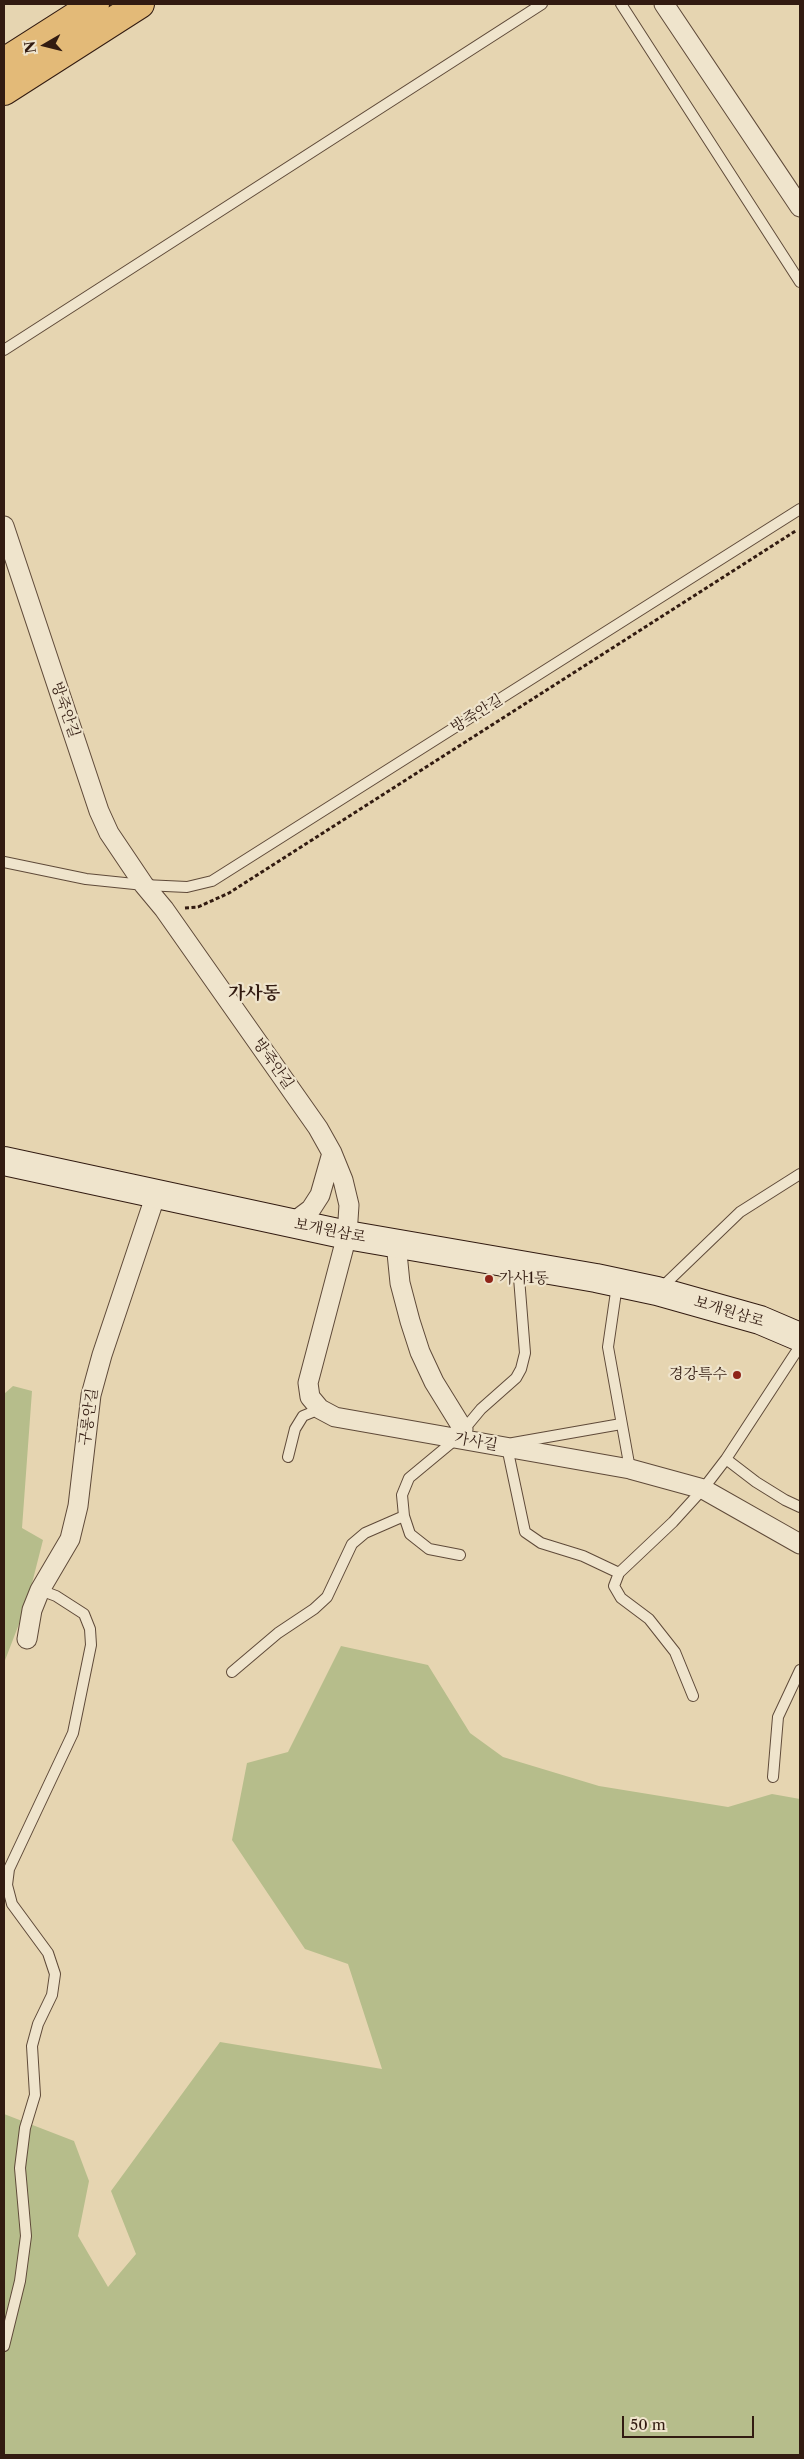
<!DOCTYPE html>
<meta charset="utf-8">
<style>
body{margin:0}
#map{position:relative;width:804px;height:2459px;overflow:hidden;background:#e6d5b1;font-family:"Libre Caslon Text",serif}
canvas{display:block}
.frame{position:absolute;inset:0;border:5px solid #321b11;pointer-events:none}
.north{position:absolute;left:20px;top:20px;width:50px;height:50px;-webkit-text-stroke:4px #efe4cc;paint-order:stroke;rotate:262deg;font-size:14px;font-weight:700;line-height:20px;text-align:center;color:#321b11}
.north::after{content:'';display:block;margin:auto;width:18px;height:22px;background:#321b11;clip-path:polygon(50% 0,100% 100%,50% 72%,0 100%)}
.scale{position:absolute;left:622px;top:2416px;width:132px;height:22px;box-sizing:border-box;border:2px solid #321b11;border-top:0;padding-left:6px;font-size:15px;line-height:18px;white-space:nowrap;color:#321b11;-webkit-text-stroke:4px #efe4cc;paint-order:stroke}
</style>
<div id="map">
<canvas width="804" height="2459"></canvas>
<div class="frame"></div>
<div class="north">N</div>
<div class="scale">50 m</div>
</div>
<script>
const ctx = document.querySelector('canvas').getContext('2d');
ctx.lineJoin = 'round';
function fill(path, color) { ctx.fillStyle = color; ctx.fill(path, 'evenodd'); }
const shape = rows => new Path2D(rows.map(r => 'M' + r).join(''));
function stroke(path, color, width, dash) { ctx.strokeStyle = color; ctx.lineWidth = width; ctx.lineCap = dash ? 'butt' : 'round'; ctx.setLineDash(dash || []); ctx.stroke(path); }
function drawText(font, color, halo, rows, align = 'center') {
  ctx.font = font + ' "Libre Caslon Text","Noto Serif KR",serif'; ctx.lineWidth = 4.5; ctx.setLineDash([]); ctx.textBaseline = 'middle'; ctx.strokeStyle = halo; ctx.fillStyle = color; for (const [text, x, y, turn = 0] of rows) {
    ctx.save(); ctx.translate(x, y); ctx.rotate((+turn || 0) * Math.PI / 180); ctx.textAlign = isNaN(turn) ? turn : align; if (halo) ctx.strokeText(text, 0, 0); ctx.fillText(text, 0, 0); ctx.restore();
  }
}
fill(shape([
 [13,1386,32,1391,22,1528,43,1540,27,1603,4,1663,4,1394],
 [341,1646,428,1665,470,1733,503,1757,599,1786,728,1807,772,1794,800,1799,800,2455,4,2455,4,2114,74,2141,89,2181,78,2236,108,2287,136,2254,111,2191,220,2042,382,2069,348,1964,305,1949,232,1840,247,1763,288,1752]
]), '#b6bd8b');
const lane = shape([
 [621,4,800,282],
 [4,350,542,4],
 [4,862,86,879,144,885,187,887,212,881,800,509],
 [617,1285,608,1347,630,1469],
 [660,1289,740,1212,800,1174],
 [513,1443,621,1424],
 [507,1447,525,1532,541,1543,583,1556,619,1573],
 [288,1457,295,1429,303,1416,320,1409],
 [726,1459,756,1482,785,1500,800,1507],
 [460,1555,429,1549,410,1534,404,1516,402,1495,409,1478,456,1439,481,1409,516,1378,521,1369,525,1353,518,1265],
 [232,1672,278,1633,314,1609,327,1597,352,1544,365,1533,404,1516],
 [693,1696,675,1652,649,1619,621,1598,614,1586,619,1573,673,1522,703,1489,726,1459,800,1346],
 [773,1777,778,1717,800,1670],
 [4,2346,20,2281,26,2236,20,2168,25,2128,35,2095,32,2046,38,2024,52,1995,55,1974,48,1953,12,1904,7,1885,9,1869,73,1733,91,1645,90,1629,84,1614,56,1596,40,1590]
]);
const street = shape([
 [664,4,800,207],
 [4,526,99,811,109,833,144,885,164,909,318,1128,332,1153,343,1180,349,1205,347,1235,308,1383,310,1397,320,1409,335,1417,630,1469,703,1489,800,1544],
 [291,1224,311,1209,320,1195,332,1153],
 [396,1243,400,1283,410,1321,420,1352,434,1382,463,1429],
 [27,1639,32,1610,40,1590,70,1539,78,1506,91,1395,102,1355,156,1194]
]);
const secondary = shape([
 [4,1161,347,1235,596,1278,657,1291,760,1320,800,1337]
]);
const highway = shape([
 [4,62,95,4],
 [4,91,140,4]
]);
stroke(lane, '#5f4a39', 12);
stroke(street, '#5f4a39', 21);
stroke(secondary, '#321b11', 30);
stroke(highway, '#321b11', 30);
stroke(shape([
 [185,908,198,907,229,893,797,530]
]), '#321b11', 3, [4, 2.5]);
stroke(lane, '#efe4cc', 10);
stroke(street, '#efe4cc', 19);
stroke(secondary, '#efe4cc', 28);
stroke(highway, '#e3ba78', 28);
for (const [x, y, r, color] of [
 [489,1279,5,"#8f2418"],
 [737,1375,5,"#8f2418"]
]) { const dot = new Path2D(); dot.arc(x, y, r, 0, 2 * Math.PI); ctx.fillStyle = color; ctx.fill(dot); stroke(dot, '#efe4cc', 2); }
drawText('15px', '#321b11', '#efe4cc', [
 ["방죽안길",65,710,71],
 ["방죽안길",477,714,-32],
 ["방죽안길",273,1064,55],
 ["보개원삼로",330,1231,11],
 ["보개원삼로",729,1312,17],
 ["구롱안길",89,1417,-82],
 ["가사길",476,1442,10]
]);
drawText('15px', '#321b11', '#efe4cc', [
 ["가사1동",499,1279],
 ["경강특수",727,1375,"right"]
], 'left');
drawText('bold 18px', '#321b11', '#efe4cc', [
 ["가사동",254,994]
]);
</script>
